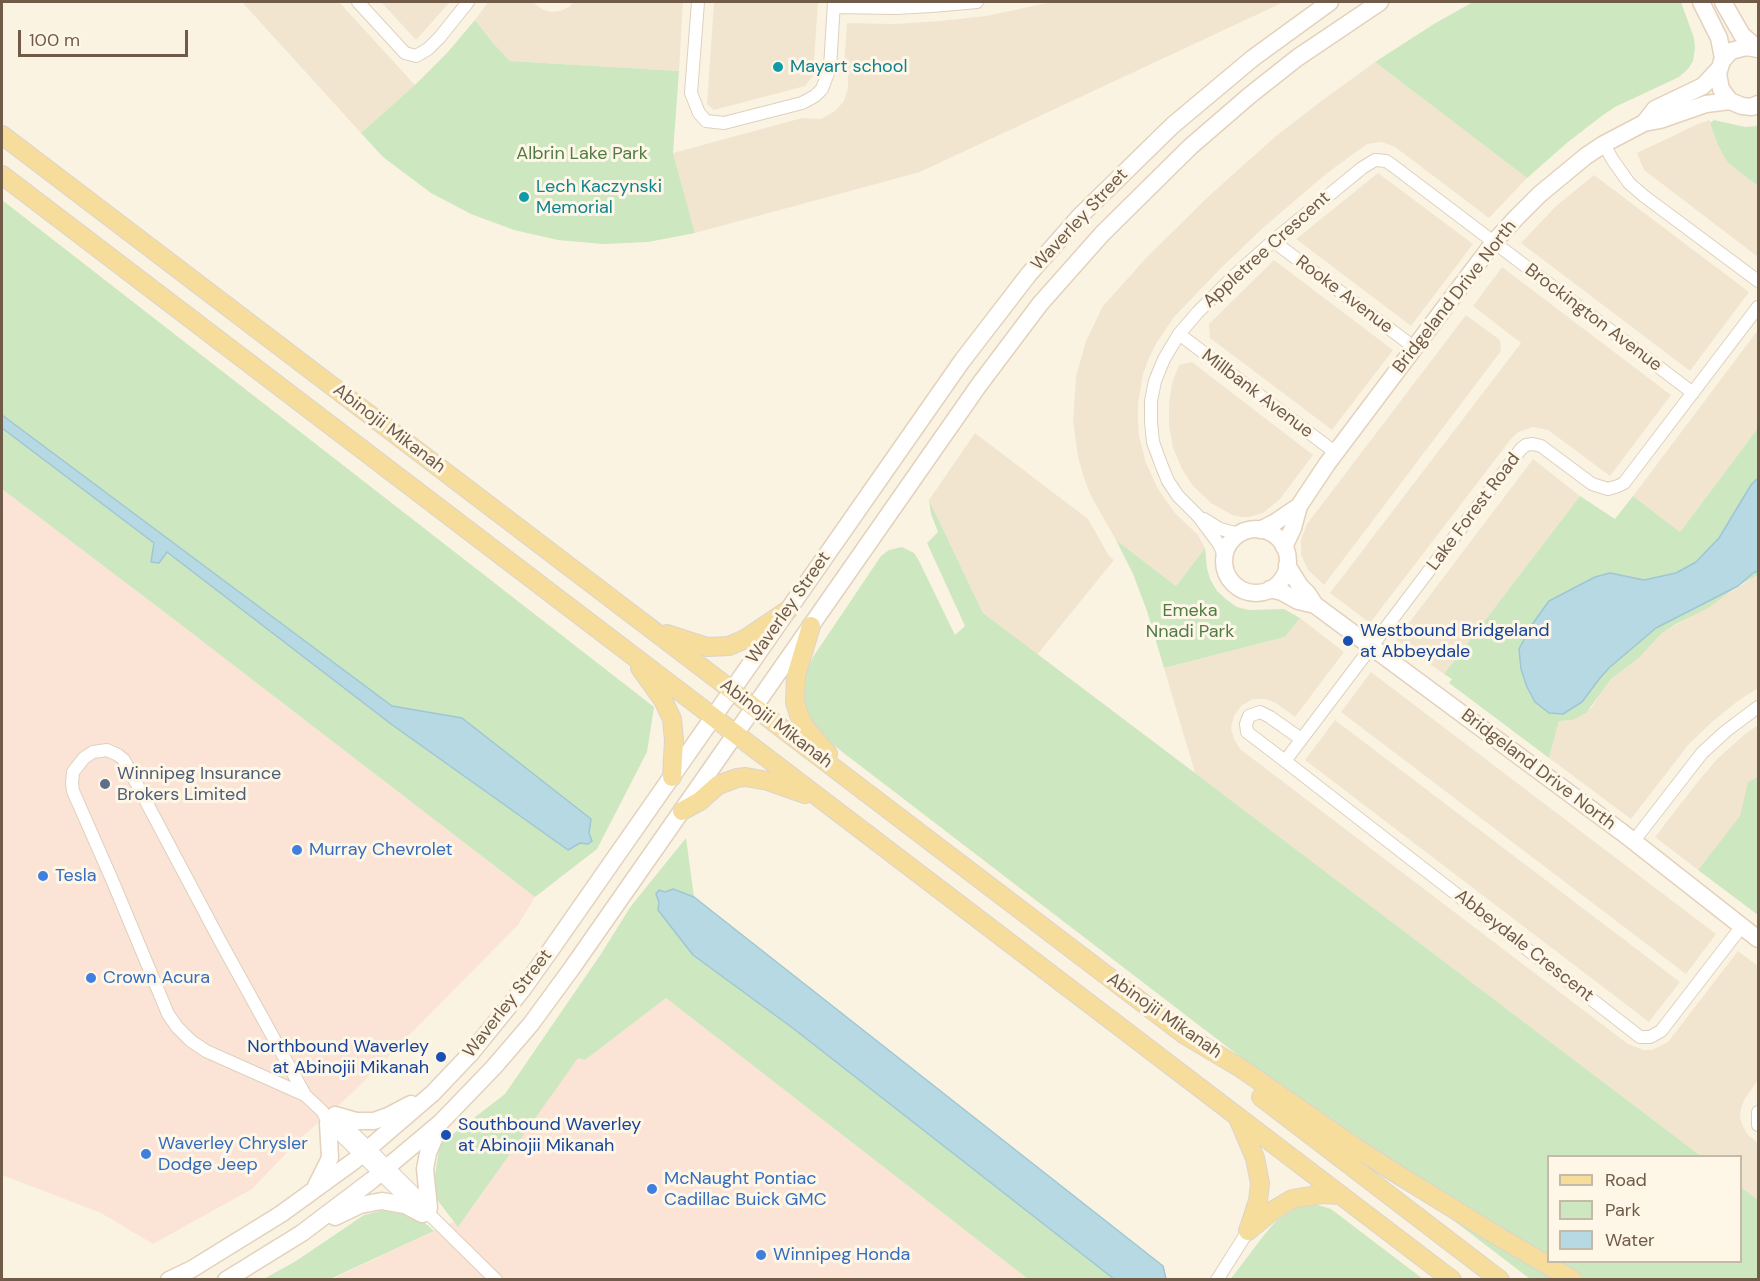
<!DOCTYPE html>
<style>
body{margin:0}
#map{position:relative;width:1760px;height:1281px;overflow:hidden;background:#fbf3e1;font-family:"DM Sans",sans-serif}
canvas{display:block}
.frame{position:absolute;inset:0;border:3px solid #705b49;pointer-events:none}
.legend{position:absolute;left:1547px;top:1155px;width:195px;height:108px;box-sizing:border-box;background:#fef7e7;border:2px solid #c5b9a8;margin:0;padding:8px 10px;list-style:none;font-size:18px;color:#705b49}
.legend li{display:flex;align-items:center;gap:12px;height:30px}
.legend b{width:30px;border:2px solid #c5b9a8}
.scale{position:absolute;left:18px;top:30px;width:170px;height:27px;box-sizing:border-box;border:3px solid #705b49;border-top:0;padding-left:8px;font-size:18px;line-height:21px;white-space:nowrap;color:#705b49;-webkit-text-stroke:4px #fef7e7;paint-order:stroke}
</style>
<div id="map">
<canvas width="1760" height="1281"></canvas>
<div class="frame"></div>
<ul class="legend">
<li><b style="height:8px;background:#f7dd9c"></b>Road</li>
<li><b style="height:16px;background:#cde7c1"></b>Park</li>
<li><b style="height:16px;background:#b7d9e3"></b>Water</li>
</ul>
<div class="scale">100 m</div>
</div>
<script>
const ctx = document.querySelector('canvas').getContext('2d');
ctx.lineJoin = 'round';
function fill(path, color) { ctx.fillStyle = color; ctx.fill(path, 'evenodd'); }
const shape = rows => new Path2D(rows.map(r => 'M' + r).join(''));
function stroke(path, color, width, dash) { ctx.strokeStyle = color; ctx.lineWidth = width; ctx.lineCap = dash ? 'butt' : 'round'; ctx.setLineDash(dash || []); ctx.stroke(path); }
function drawText(font, color, halo, rows, align = 'center') {
  ctx.font = font + ' "DM Sans",sans-serif'; ctx.lineWidth = 6; ctx.setLineDash([]); ctx.textBaseline = 'middle'; ctx.strokeStyle = halo; ctx.fillStyle = color; for (const [text, x, y, turn = 0] of rows) {
    ctx.save(); ctx.translate(x, y); ctx.rotate((+turn || 0) * Math.PI / 180); ctx.textAlign = isNaN(turn) ? turn : align; if (halo) ctx.strokeText(text, 0, 0); ctx.fillText(text, 0, 0); ctx.restore();
  }
}
fill(shape([
 [242,2,339,2,415,85,361,133],
 [381,2,450,2,416,40],
 [488,2,533,2,542,9,551,12,560,11,569,7,573,2,683,2,679,71,510,61,493,43,475,20],
 [714,2,818,2,813,76,805,86,714,110,707,104],
 [1052,2,1284,2,920,172,695,233,673,153,802,118,821,119,835,111,844,101,848,88,848,77,844,67,847,23,894,24,940,21,986,16],
 [1375,62,1527,178,1489,218,1395,147,1382,142,1367,144,1326,174,1264,227,1222,267,1174,317,1157,342,1149,358,1143,374,1138,404,1138,421,1139,436,1146,463,1158,489,1175,513,1198,535,1205,548,1176,586,1116,540,1091,496,1084,478,1078,457,1073,421,1076,376,1086,341,1103,306,1147,257,1211,194,1276,136,1324,99],
 [1710,120,1710,124,1728,163,1758,186,1758,257,1644,170,1637,153,1700,123],
 [1378,173,1473,244,1411,326,1296,239],
 [1594,175,1749,292,1690,371,1521,243,1556,206],
 [1274,260,1393,350,1332,430,1210,338,1209,324],
 [1502,267,1671,395,1610,476,1548,430,1533,427,1518,432,1511,439,1370,623,1330,593,1521,343,1473,306],
 [1466,315,1500,340,1501,351,1324,585,1308,570,1301,555,1301,540,1307,524],
 [1758,330,1758,428,1680,532,1633,496],
 [1192,362,1313,455,1280,499,1263,513,1249,517,1242,517,1232,515,1211,503,1193,486,1182,469,1173,448,1169,425,1169,403,1172,383,1179,365],
 [975,433,1088,519,1109,556,1114,560,1037,655,983,613,929,500],
 [1533,459,1580,496,1444,674,1396,640],
 [1758,575,1758,688,1738,701,1712,722,1689,744,1631,819,1549,758,1559,721,1573,720,1592,707,1602,690,1611,679,1640,657,1661,634],
 [1300,618,1344,652,1295,717,1276,703,1266,699,1253,699,1241,706,1234,716,1231,728,1234,739,1240,749,1628,1044,1644,1050,1652,1050,1668,1042,1738,951,1758,966,1758,1080,1744,1100,1741,1109,1740,1118,1743,1126,1747,1134,1758,1143,1758,1200,1741,1187,1740,1156,1701,1156,1195,773,1164,668,1285,637],
 [1371,672,1716,934,1686,974,1341,712],
 [1335,720,1680,982,1649,1022,1305,760],
 [1758,725,1758,794,1698,870,1655,837,1700,779,1717,759,1744,735]
]), '#f2e5d0');
fill(shape([
 [2,489,163,611,535,897,518,925,350,1095,303,1136,252,1189,153,1244,101,1213,2,1175],
 [666,998,1028,1279,330,1280,466,1216,578,1057,585,1060]
]), '#fbe4d5');
fill(shape([
 [1473,2,1681,2,1694,38,1695,48,1693,61,1688,69,1679,77,1615,107,1603,115,1568,142,1527,178,1375,62,1434,24],
 [475,20,493,43,510,61,679,71,673,153,695,233,648,242,603,244,558,240,514,230,471,214,431,193,383,157,361,133,416,84,447,53],
 [1714,120,1745,127,1758,126,1758,186,1728,163,1718,145,1710,123],
 [2,200,654,707,647,752,597,849,535,897,163,611,2,489],
 [1758,428,1758,575,1738,586,1708,608,1676,624,1661,634,1640,657,1611,679,1586,713,1573,720,1559,721,1549,758,1449,683,1452,679,1444,674,1580,496,1615,519,1633,496,1680,532],
 [929,500,983,613,1195,773,1701,1156,1548,1156,1548,1262,1740,1262,1741,1187,1758,1200,1758,1279,1530,1279,832,744,818,731,808,715,803,701,802,688,808,668,813,657,881,556,889,550,902,547,914,553,919,561,955,635,965,626,927,543,938,532,931,514],
 [1116,540,1176,586,1205,548,1207,568,1210,579,1217,591,1227,600,1237,607,1249,610,1284,609,1300,618,1285,637,1164,668,1147,611,1133,574],
 [1758,777,1758,915,1698,870,1740,816,1748,782],
 [686,838,694,897,673,889,677,934,693,955,794,1029,1114,1279,1028,1279,666,998,585,1060,578,1058,458,1227,432,1193,440,1144,505,1094,601,954,631,906],
 [1315,1204,1331,1209,1423,1279,1230,1280,1264,1235,1277,1220,1295,1208],
 [393,1208,423,1221,434,1231,330,1279,262,1280,296,1261,364,1215]
]), '#cde7c1');
const water = shape([
 [2,415,392,706,462,718,591,819,589,833,592,841,588,844,580,843,568,850,391,724,167,552,159,563,151,562,154,543,2,428,2,415],
 [1758,478,1758,571,1753,573,1738,586,1656,628,1610,667,1600,678,1582,702,1563,714,1549,713,1535,702,1527,687,1521,669,1519,649,1531,626,1549,601,1595,577,1610,573,1644,580,1676,573,1696,562,1719,538,1751,485,1758,478],
 [673,889,694,897,1163,1266,1166,1279,1114,1279,794,1029,693,955,658,910,659,902,656,894,659,890,665,892,673,889]
]);
fill(water, '#b7d9e3');
stroke(water, '#9ec7d4', 1.5);
const street = shape([
 [358,2,405,53,416,56,428,49,440,37,468,2],
 [698,2,691,93,699,113,706,121,724,123,802,103,815,96,822,89,830,68,834,2],
 [834,7,896,8,932,6,977,2],
 [1604,144,1612,159,1629,183,1644,196,1758,281],
 [1273,241,1415,348],
 [1179,334,1336,453],
 [1204,519,1220,529,1240,534],
 [1224,555,1219,544,1198,516,1178,496,1168,481,1161,464,1153,442,1151,422,1151,401,1155,381,1164,359,1179,334,1198,312,1234,276,1273,241,1362,168,1375,160,1386,161,1392,165,1693,393],
 [1285,761,1247,732,1246,724,1249,716,1260,712,1270,717,1301,739],
 [1633,842,1702,753,1726,731,1758,707],
 [1742,926,1661,1031,1650,1037,1640,1037,1285,761,1521,449,1526,445,1533,444,1541,446,1592,484,1608,489,1618,486,1624,483,1758,307],
 [305,1095,206,1051,191,1041,177,1027,168,1014,113,882,73,791,72,783,73,772,84,758,93,752,107,750,118,755,124,760,219,939,305,1095,323,1112,328,1123,422,1214,431,1216],
 [1758,1112,1758,1125],
 [336,1116,429,1208,431,1216,496,1280],
 [1217,1280,1248,1231]
]);
const secondary = shape([
 [1701,2,1719,38,1723,58],
 [1723,2,1742,35,1757,48],
 [1758,49,1746,47,1731,51,1722,61,1718,74,1721,89,1730,101,1742,106,1752,107,1758,104],
 [1644,123,1655,109,1703,86,1719,69],
 '1224 561a32 32 0 1 1 64 0a32 32 0 1 1-64 0Z',
 [1260,530,1274,523,1299,506],
 [1284,547,1293,528,1299,506,1327,464,1494,242,1516,218,1540,194,1586,156,1604,144,1644,123,1660,120,1706,104,1730,101],
 [1287,565,1300,586,1308,594,1315,605,1623,833,1758,939],
 [1270,589,1282,592,1298,601,1315,605],
 [335,1115,356,1121,374,1121,388,1116,411,1104],
 [316,1186,330,1158,328,1123],
 [429,1208,425,1169,428,1153,439,1127],
 [335,1217,360,1205,382,1201,405,1205,422,1214],
 [169,1280,192,1269,281,1214,354,1161,433,1093,471,1053,522,990,552,948,962,361,1029,274,1080,216,1173,125,1253,58,1330,2],
 [226,1280,302,1233,372,1180,441,1122,494,1067,531,1024,572,968,979,385,1040,304,1102,234,1190,147,1249,96,1297,58,1380,2]
]);
const primary = shape([
 [2,135,1185,1035,1242,1069,1355,1147,1394,1172,1496,1235,1573,1280],
 [2,175,1452,1280],
 [811,626,796,676,795,702,799,715,805,727,828,754],
 [667,634,707,647,729,646,745,639,788,610],
 [640,668,663,700,672,719,674,740,672,777],
 [682,811,700,801,718,785,737,778,746,777,768,781,805,794],
 [1261,1097,1500,1280],
 [1238,1118,1255,1158,1260,1183,1258,1201,1248,1231],
 [1248,1231,1272,1211,1292,1199,1322,1194,1341,1195]
]);
stroke(street, '#ded0be', 14);
stroke(secondary, '#e3d1bc', 19);
stroke(primary, '#dad4d0', 20);
stroke(street, '#fff', 12);
stroke(secondary, '#fff', 16);
stroke(primary, '#f7dd9c', 18);
for (const [x, y, r, color] of [
 [778,67,6,"#0f9aa8"],
 [524,197,6,"#0f9aa8"],
 [1348,641,6,"#1a4fb4"],
 [105,784,6,"#5c6f8a"],
 [297,850,6,"#3f7fe0"],
 [43,876,6,"#3f7fe0"],
 [91,978,6,"#3f7fe0"],
 [441,1057,6,"#1a4fb4"],
 [446,1135,6,"#1a4fb4"],
 [146,1154,6,"#3f7fe0"],
 [652,1189,6,"#3f7fe0"],
 [761,1255,6,"#3f7fe0"]
]) { const dot = new Path2D(); dot.arc(x, y, r, 0, 2 * Math.PI); ctx.fillStyle = color; ctx.fill(dot); stroke(dot, '#fef7e7', 2); }
drawText('18px', '#0d838f', '#fef7e7', [
 ["Mayart school",790,67],
 ["Lech Kaczynski",536,187],
 ["Memorial",536,208]
], 'left');
drawText('18px', '#517b45', '#fef7e7', [
 ["Albrin Lake Park",582,154],
 ["Emeka",1190,611],
 ["Nnadi Park",1190,632]
]);
drawText('18px', '#705b49', '#fef7e7', [
 ["Waverley Street",1080,220,-47],
 ["Appletree Crescent",1267,250,-42],
 ["Rooke Avenue",1344,295,37],
 ["Bridgeland Drive North",1455,297,-52],
 ["Brockington Avenue",1593,318,37],
 ["Millbank Avenue",1257,394,37],
 ["Abinojii Mikanah",389,429,37],
 ["Lake Forest Road",1474,512,-53],
 ["Waverley Street",789,608,-55],
 ["Abinojii Mikanah",776,724,37],
 ["Bridgeland Drive North",1538,770,37],
 ["Abbeydale Crescent",1524,946,38],
 ["Waverley Street",508,1004,-52],
 ["Abinojii Mikanah",1164,1016,35]
]);
drawText('18px', '#164399', '#fef7e7', [
 ["Westbound Bridgeland",1360,631],
 ["at Abbeydale",1360,652],
 ["Northbound Waverley",429,1047,"right"],
 ["at Abinojii Mikanah",429,1068,"right"],
 ["Southbound Waverley",458,1125],
 ["at Abinojii Mikanah",458,1146]
], 'left');
drawText('18px', '#4e5e75', '#fef7e7', [
 ["Winnipeg Insurance",117,774],
 ["Brokers Limited",117,795]
], 'left');
drawText('18px', '#366cbe', '#fef7e7', [
 ["Murray Chevrolet",309,850],
 ["Tesla",55,876],
 ["Crown Acura",103,978],
 ["Waverley Chrysler",158,1144],
 ["Dodge Jeep",158,1165],
 ["McNaught Pontiac",664,1179],
 ["Cadillac Buick GMC",664,1200],
 ["Winnipeg Honda",773,1255]
], 'left');
</script>
